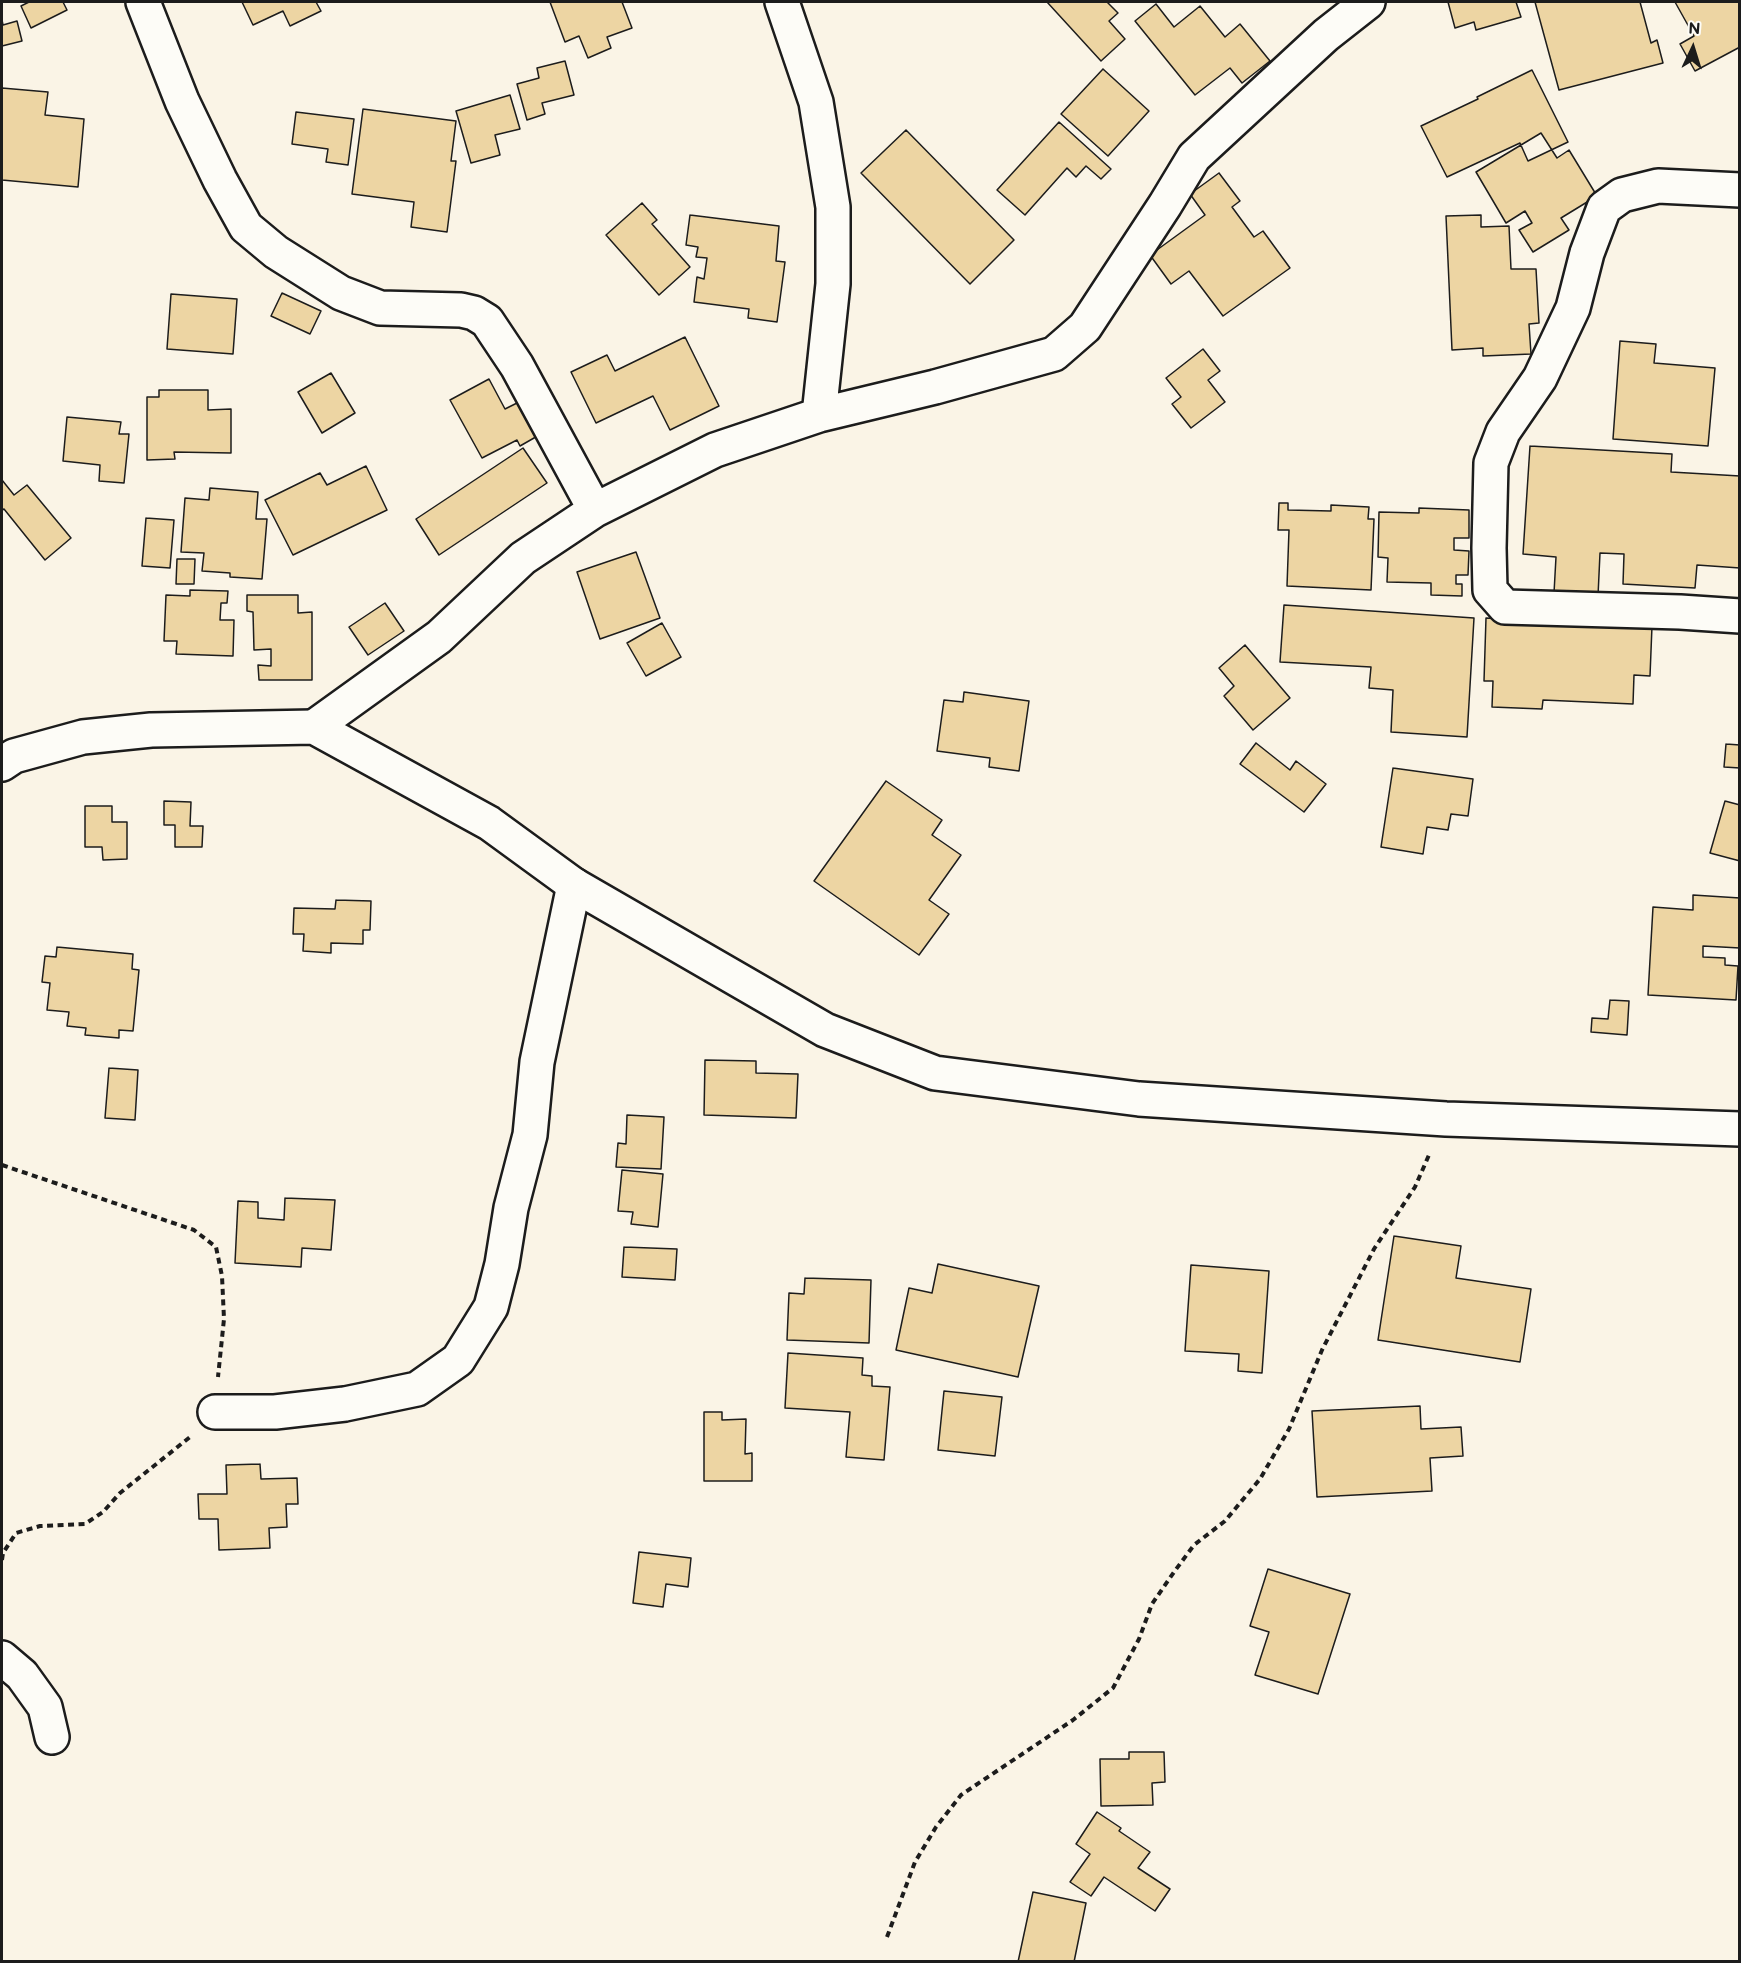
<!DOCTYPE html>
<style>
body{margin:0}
#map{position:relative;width:1741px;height:1963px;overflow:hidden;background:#faf4e6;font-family:"Balsamiq Sans",sans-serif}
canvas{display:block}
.frame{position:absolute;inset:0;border:3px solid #1c1c1c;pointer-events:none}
.north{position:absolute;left:1663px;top:18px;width:60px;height:60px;-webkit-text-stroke:4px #fdfcf7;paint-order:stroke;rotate:4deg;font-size:16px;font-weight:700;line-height:24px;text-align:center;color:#1c1c1c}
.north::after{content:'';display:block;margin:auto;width:21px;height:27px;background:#1c1c1c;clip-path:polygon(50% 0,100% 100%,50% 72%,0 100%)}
</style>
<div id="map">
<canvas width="1741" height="1963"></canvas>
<div class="frame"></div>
<div class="north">N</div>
</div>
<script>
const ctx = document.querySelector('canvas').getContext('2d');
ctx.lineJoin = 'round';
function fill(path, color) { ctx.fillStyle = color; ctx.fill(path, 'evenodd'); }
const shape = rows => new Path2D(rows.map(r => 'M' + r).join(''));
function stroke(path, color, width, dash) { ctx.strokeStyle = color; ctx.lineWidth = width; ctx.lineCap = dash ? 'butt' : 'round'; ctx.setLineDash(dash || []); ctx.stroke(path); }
const building = shape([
 [29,2,63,2,67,10,31,28,21,6,29,2],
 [242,2,316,2,321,11,290,26,283,11,253,25,242,2],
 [550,2,622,2,632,28,607,37,611,48,588,58,579,36,565,42,550,2],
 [1047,2,1107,2,1118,13,1109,21,1125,39,1101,61,1047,2],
 [1448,2,1516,2,1521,17,1476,30,1474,22,1455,28,1448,2],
 [1535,2,1640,2,1651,43,1657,40,1663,63,1559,90,1535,2],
 [1675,2,1740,2,1740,47,1695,71,1680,44,1694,36,1675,2],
 [1156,4,1174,27,1200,6,1225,37,1240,24,1270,61,1242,83,1230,68,1195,95,1135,21,1156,4],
 [2,20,3,25,17,21,22,41,2,46,2,20],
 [565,61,574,95,542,103,545,114,527,120,517,84,539,78,537,68,565,61],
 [1103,69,1149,111,1108,156,1061,114,1103,69],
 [1532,70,1568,142,1528,161,1520,143,1447,177,1421,126,1478,99,1477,97,1532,70],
 [2,88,48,92,45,115,84,119,78,187,2,180,2,88],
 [510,95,520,129,495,135,500,155,471,163,456,111,510,95],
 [363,109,456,121,451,161,456,161,447,232,411,227,414,202,352,194,363,109],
 [296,112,354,119,348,165,326,162,328,149,292,144,296,112],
 [1059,122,1111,169,1101,179,1086,166,1076,177,1067,168,1025,215,997,190,1059,122],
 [906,130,1014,240,970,284,861,173,906,130],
 [1541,133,1557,158,1569,150,1597,196,1561,218,1569,230,1533,252,1519,230,1532,223,1525,211,1506,223,1476,172,1541,133],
 [1219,173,1240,201,1232,207,1254,237,1263,231,1290,268,1223,316,1189,271,1171,284,1150,255,1205,215,1190,194,1219,173],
 [642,203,657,220,652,224,690,267,659,295,606,235,642,203],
 [690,215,779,226,776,261,785,262,777,322,748,318,749,309,694,302,697,277,704,279,707,258,696,257,698,247,686,245,690,215],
 [1481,215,1481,227,1509,226,1511,269,1536,269,1539,323,1529,324,1531,354,1483,356,1483,348,1452,350,1446,216,1481,215],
 [282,293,321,311,310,334,271,316,282,293],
 [171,294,237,299,233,354,167,349,171,294],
 [685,337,719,406,670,430,653,396,596,423,571,372,607,355,615,371,685,337],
 [1620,341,1656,344,1654,363,1715,368,1708,446,1613,439,1620,341],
 [1203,349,1220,371,1208,380,1225,402,1191,428,1172,404,1181,397,1166,378,1203,349],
 [331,373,355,413,322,433,298,392,331,373],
 [489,379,505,409,523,400,541,434,520,446,517,440,482,458,450,400,489,379],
 [159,390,208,390,208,410,231,409,231,453,174,452,175,459,147,460,147,397,159,397,159,390],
 [67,417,121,422,119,434,129,434,124,483,99,481,100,465,63,461,67,417],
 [1530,446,1672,454,1671,472,1740,476,1740,568,1697,565,1695,588,1623,584,1624,554,1600,553,1598,596,1554,593,1556,557,1523,554,1530,446],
 [523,448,547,483,439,555,416,519,523,448],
 [366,466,387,510,293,555,265,500,320,473,327,485,366,466],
 [2,480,14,495,27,485,71,538,45,560,4,509,2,510,2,480],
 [210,488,258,492,256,519,267,519,262,579,230,577,230,573,202,571,204,553,181,552,185,498,209,500,210,488],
 [1279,503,1288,503,1288,510,1331,511,1331,505,1369,507,1368,519,1374,519,1371,590,1287,586,1289,530,1278,530,1279,503],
 [1419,508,1469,510,1469,538,1454,538,1454,550,1469,551,1468,575,1456,575,1456,584,1462,584,1462,596,1431,595,1431,583,1387,582,1388,558,1378,557,1379,512,1419,513,1419,508],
 [146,518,174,520,170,568,142,566,146,518],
 [636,552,660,618,600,639,577,572,636,552],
 [177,559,195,559,194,584,176,584,177,559],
 [190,590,228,591,227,603,221,603,220,620,234,620,233,656,176,654,177,641,164,641,166,595,190,596,190,590],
 [247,595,298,595,298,613,312,612,312,680,259,680,258,665,271,666,271,649,254,650,253,612,247,611,247,595],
 [385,603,404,631,368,655,349,627,385,603],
 [1284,605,1474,618,1467,737,1391,732,1393,690,1369,688,1371,667,1280,662,1284,605],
 [1486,618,1652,626,1650,676,1634,675,1633,704,1543,700,1542,709,1492,707,1493,681,1484,681,1486,618],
 [662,623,681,657,646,676,627,643,662,623],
 [1245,645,1290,698,1253,730,1224,696,1234,686,1219,668,1245,645],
 [964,692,1029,701,1019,771,989,767,990,758,937,751,944,700,963,702,964,692],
 [1256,743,1290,770,1296,761,1326,784,1304,812,1240,764,1256,743],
 [1726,744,1740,745,1740,768,1724,767,1726,744],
 [1393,768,1473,779,1468,816,1451,814,1448,830,1427,827,1423,854,1381,847,1393,768],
 [886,781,942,820,932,835,961,855,929,900,949,914,919,955,814,881,886,781],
 [164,801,191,802,190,826,203,826,202,847,175,847,175,825,164,825,164,801],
 [1725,801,1740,805,1740,861,1710,853,1725,801],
 [85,806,112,806,112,822,127,822,127,859,103,860,102,847,85,847,85,806],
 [1693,895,1740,898,1740,948,1703,946,1703,957,1725,958,1725,965,1738,966,1736,1000,1648,995,1653,907,1693,910,1693,895],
 [336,900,371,901,370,930,363,930,363,944,331,943,331,953,303,951,304,934,293,934,294,908,335,909,336,900],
 [57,947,133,954,132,969,139,970,133,1031,119,1030,119,1038,85,1035,86,1028,67,1026,69,1012,47,1010,50,983,42,982,45,956,56,957,57,947],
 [1610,1000,1629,1001,1627,1035,1591,1032,1592,1018,1608,1019,1610,1000],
 [705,1060,756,1061,756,1073,798,1074,796,1118,704,1115,705,1060],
 [109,1068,138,1070,135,1120,105,1118,109,1068],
 [627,1115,664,1117,661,1169,616,1167,618,1143,626,1144,627,1115],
 [622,1170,663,1174,658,1227,631,1224,633,1212,618,1211,622,1170],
 [285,1198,335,1200,331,1250,302,1248,301,1267,235,1263,238,1201,258,1202,258,1218,284,1220,285,1198],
 [1394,1236,1461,1246,1456,1278,1531,1289,1520,1362,1378,1340,1394,1236],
 [624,1247,677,1249,675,1280,622,1277,624,1247],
 [938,1264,1039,1286,1018,1377,896,1350,909,1288,932,1293,938,1264],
 [1191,1265,1269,1271,1262,1373,1238,1371,1239,1354,1185,1351,1191,1265],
 [805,1278,871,1280,869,1343,787,1340,789,1293,804,1294,805,1278],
 [788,1353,863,1358,862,1375,872,1376,872,1386,890,1387,884,1460,846,1457,850,1412,785,1408,788,1353],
 [944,1391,1002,1397,995,1456,938,1450,944,1391],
 [1420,1406,1421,1429,1461,1427,1463,1456,1430,1458,1432,1491,1317,1497,1312,1411,1420,1406],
 [704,1412,722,1412,722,1420,746,1419,745,1454,752,1453,752,1481,704,1481,704,1412],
 [260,1464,261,1479,297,1478,298,1504,286,1504,287,1527,269,1528,270,1548,219,1550,218,1519,199,1519,198,1494,227,1494,226,1465,260,1464],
 [639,1552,691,1558,688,1587,666,1584,663,1607,633,1603,639,1552],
 [1268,1569,1350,1594,1318,1694,1255,1675,1269,1632,1250,1626,1268,1569],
 [1129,1752,1164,1752,1165,1782,1152,1783,1153,1805,1101,1806,1100,1759,1129,1759,1129,1752],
 [1097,1812,1121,1828,1119,1831,1150,1852,1138,1868,1170,1889,1155,1911,1104,1877,1091,1896,1070,1882,1090,1854,1076,1844,1097,1812],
 [1033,1892,1086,1903,1074,1962,1018,1962,1033,1892]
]);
fill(building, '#edd5a3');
stroke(building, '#1c1c1c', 1.5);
const minor = shape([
 [143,2,182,101,220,180,246,227,276,252,341,293,380,308,461,310,474,313,487,321,517,366,595,510],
 [782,2,816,102,833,207,833,284,819,415],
 [1740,190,1658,186,1622,195,1604,208,1587,253,1573,308,1540,378,1503,432,1491,463,1489,548,1490,590,1505,607,1680,612,1740,616],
 [314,727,439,637,523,558,595,510,715,450,819,415,935,387,1054,354,1085,327,1165,205,1194,157,1326,35,1368,2],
 [215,1412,275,1412,345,1404,417,1389,458,1360,491,1307,502,1264,511,1208,530,1135,537,1062,574,885],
 [2,1658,22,1675,45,1707,52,1737]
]);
const major = shape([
 [2,764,14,756,83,737,151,730,314,727,489,823,574,885,825,1030,935,1073,1139,1099,1446,1119,1740,1129]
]);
stroke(minor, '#1c1c1c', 38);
stroke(major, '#1c1c1c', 38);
stroke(shape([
 [2,1165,194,1230,216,1247,222,1276,224,1319,218,1377],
 [2,1560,3,1553,16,1533,40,1526,85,1524,103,1512,120,1493,190,1437],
 [887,1937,915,1862,936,1827,961,1795,1073,1720,1113,1688,1139,1639,1152,1604,1174,1572,1194,1545,1225,1521,1260,1479,1289,1429,1322,1350,1374,1249,1415,1187,1429,1155]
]), '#1c1c1c', 4, [6, 4.5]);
stroke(minor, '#fdfcf7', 33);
stroke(major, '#fdfcf7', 33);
</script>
